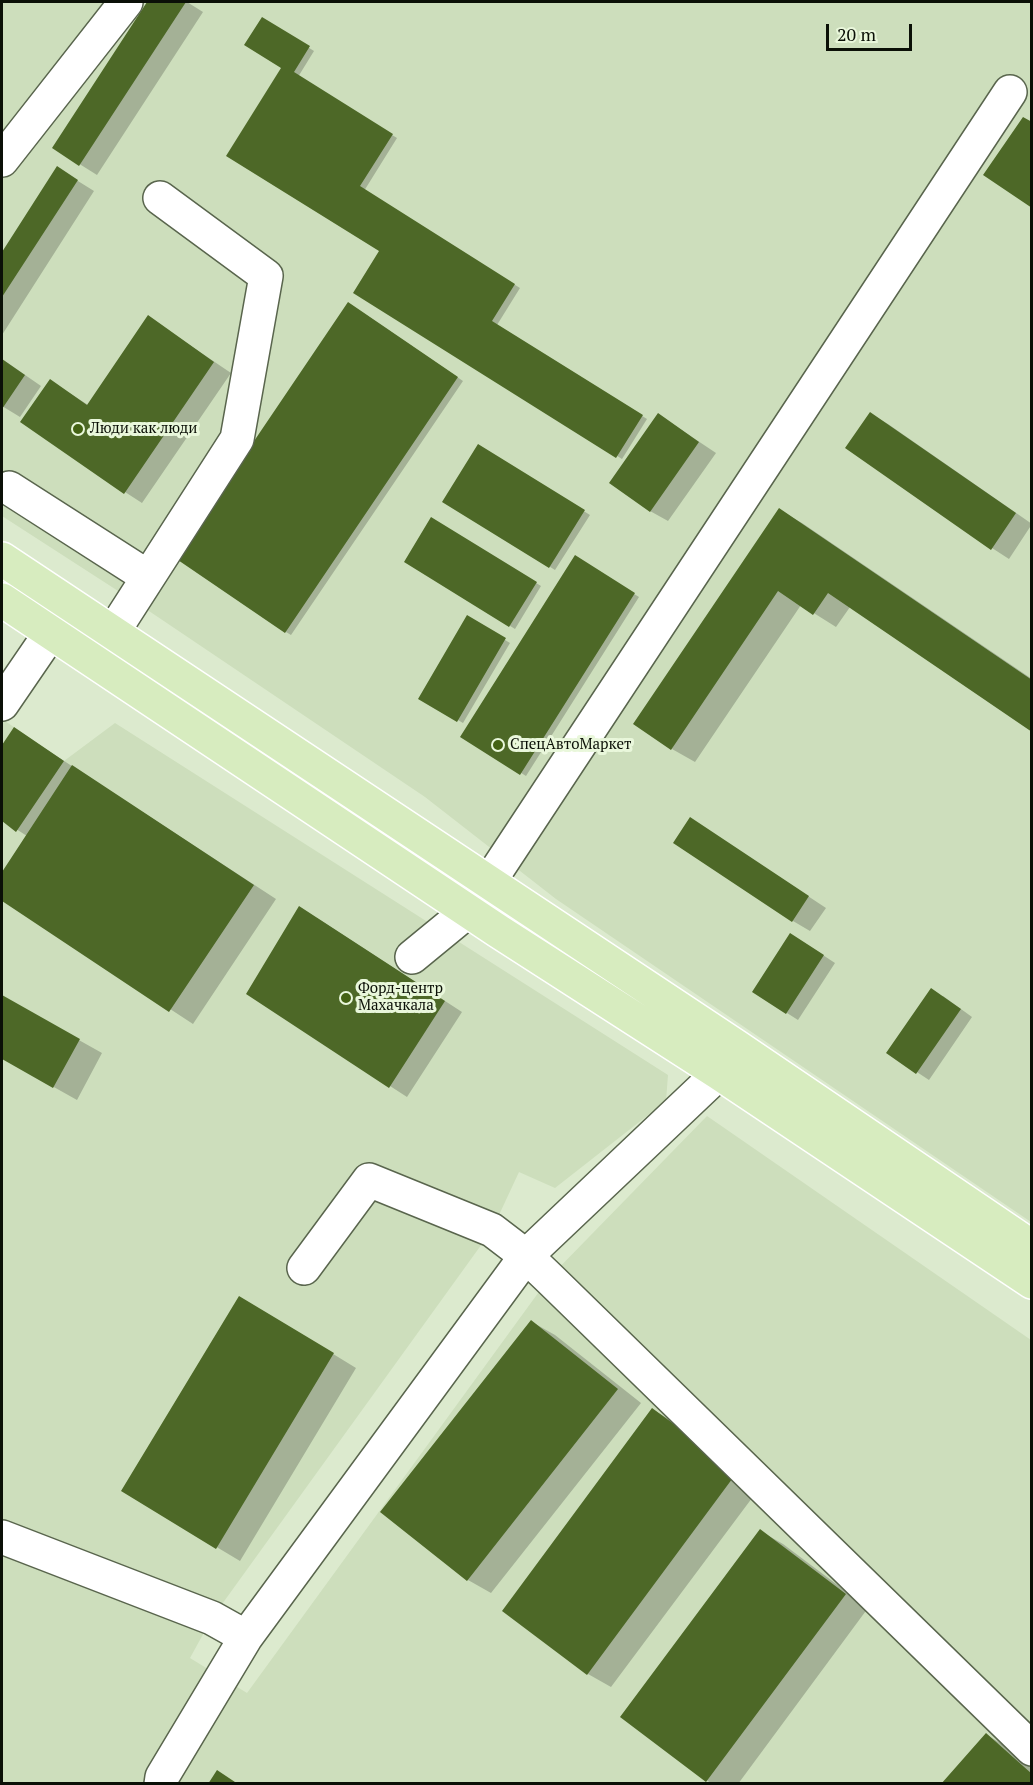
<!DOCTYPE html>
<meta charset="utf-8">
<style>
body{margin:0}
#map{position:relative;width:1033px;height:1785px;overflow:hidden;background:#dceace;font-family:"PT Serif",serif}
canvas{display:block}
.frame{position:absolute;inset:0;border:3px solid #0b1007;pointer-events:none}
.scale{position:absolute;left:826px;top:24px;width:86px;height:27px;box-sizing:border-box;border:3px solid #0b1007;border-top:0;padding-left:8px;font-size:18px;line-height:21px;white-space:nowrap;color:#0b1007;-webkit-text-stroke:4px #e9f7db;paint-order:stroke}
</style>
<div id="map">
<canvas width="1033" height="1785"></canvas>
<div class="frame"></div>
<div class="scale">20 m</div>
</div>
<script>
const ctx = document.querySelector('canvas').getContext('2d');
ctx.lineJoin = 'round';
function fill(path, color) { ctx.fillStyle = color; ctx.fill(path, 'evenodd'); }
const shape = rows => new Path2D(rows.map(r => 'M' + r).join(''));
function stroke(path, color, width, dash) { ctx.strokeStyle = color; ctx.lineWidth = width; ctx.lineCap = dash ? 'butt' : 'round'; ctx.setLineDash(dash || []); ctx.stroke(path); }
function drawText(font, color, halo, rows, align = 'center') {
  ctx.font = font + ' "PT Serif",serif'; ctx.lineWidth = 6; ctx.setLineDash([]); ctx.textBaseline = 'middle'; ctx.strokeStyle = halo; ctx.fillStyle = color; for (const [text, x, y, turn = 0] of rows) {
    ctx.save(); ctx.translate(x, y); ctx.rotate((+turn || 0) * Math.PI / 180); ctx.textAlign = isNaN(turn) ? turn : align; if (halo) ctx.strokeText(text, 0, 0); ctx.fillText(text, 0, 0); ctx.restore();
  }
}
fill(shape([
 [2,2,1031,2,1031,1222,556,899,425,797,146,609,2,516],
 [2,719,64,761,115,723,668,1075,666,1101,555,1188,519,1172,492,1230,212,1618,190,1658,247,1693,549,1278,707,1116,1031,1340,1031,1783,2,1783]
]), '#cddebc');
fill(shape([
 [149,2,187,2,203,12,97,175,54,148],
 [263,19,314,51,298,77,397,138,364,191,520,288,497,325,647,419,622,459,355,293,382,250,283,67],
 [57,168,94,191,2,335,2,255],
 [354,307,463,381,291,635,286,632],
 [148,317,231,373,142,503,125,492,68,392,88,405],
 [2,359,41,386,20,417,2,406],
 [871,414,888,424,1032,524,1009,559,992,548],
 [659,415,716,453,668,521,650,511],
 [479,446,590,515,555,570,445,501],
 [779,510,802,523,1032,679,1032,730,850,607,836,627,801,605,695,762,672,749],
 [432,519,541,586,515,629,406,561],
 [575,557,639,597,526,776,462,736],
 [467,617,510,643,463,723,420,698],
 [15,729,276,899,193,1024,2,899,2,875,27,836,2,820,2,748],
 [708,830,826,908,810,931,793,921],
 [317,918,462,1012,407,1097,248,994],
 [803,942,835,963,798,1020,787,1013],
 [943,996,972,1017,929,1080,888,1053],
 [2,997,102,1053,77,1100,2,1058],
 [263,1311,356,1368,240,1561,123,1491],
 [532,1322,555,1335,641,1403,491,1593,468,1580,382,1512],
 [653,1410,676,1423,761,1486,611,1687,588,1674,504,1611],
 [760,1531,783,1544,868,1608,738,1784,712,1784,622,1717],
 [987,1735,1010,1749,1032,1768,1032,1784]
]), '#0003');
fill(shape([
 [147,2,186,2,79,166,52,148],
 [262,17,310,46,294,72,393,134,360,186,515,284,492,321,643,415,616,458,353,293,379,251,226,156,281,68,244,45],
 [1023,117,1032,122,1032,208,983,175],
 [57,166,78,180,2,297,2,252],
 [348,302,458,377,285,633,175,558],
 [148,315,214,362,124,494,20,422,50,379,87,405],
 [2,359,25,375,2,409],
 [870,412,1016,513,991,550,845,448],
 [658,413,699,442,650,512,609,483],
 [478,444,585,510,549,568,442,502],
 [779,508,1032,680,1032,732,828,593,813,615,778,591,671,750,633,724],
 [431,517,537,582,509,627,404,562],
 [575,555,635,593,520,775,460,737],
 [467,615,506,638,457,722,418,699],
 [14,727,64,761,16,832,2,821,2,745],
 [72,765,254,885,169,1012,2,901,2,872],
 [690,817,809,896,792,922,673,843],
 [299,906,445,1001,389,1088,246,994],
 [790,933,824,955,786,1014,752,992],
 [931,988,961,1009,916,1074,886,1053],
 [2,995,80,1039,53,1088,2,1059],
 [239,1296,334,1353,216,1549,121,1491],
 [531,1320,618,1389,467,1581,380,1512],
 [652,1408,738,1471,587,1675,502,1611],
 [760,1529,846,1594,706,1782,620,1717],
 [986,1733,1032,1774,1032,1784,941,1784],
 [217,1770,238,1784,208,1784]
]), '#4d6827');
const minor = shape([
 [2,160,126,2],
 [9,488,148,577],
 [97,657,237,439,266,276,160,198],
 [2,704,67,609],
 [412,957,468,911,489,882,1010,92],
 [304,1268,369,1180,492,1230,526,1256,549,1278,1032,1749],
 [2,1537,212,1618,246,1637],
 [161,1784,162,1777,246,1637,526,1256,719,1073,735,1050]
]);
const major = shape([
 [2,559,737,1047,1032,1247],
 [2,600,498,931,719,1073,1032,1282]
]);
stroke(minor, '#59654d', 36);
stroke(major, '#fff', 36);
stroke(minor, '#fff', 33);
stroke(major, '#d7ecbf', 33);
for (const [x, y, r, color] of [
 [78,429,6,"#446214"],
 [498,745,6,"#446214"],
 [346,998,6,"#446214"]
]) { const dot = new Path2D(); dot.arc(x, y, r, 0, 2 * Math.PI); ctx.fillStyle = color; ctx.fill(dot); stroke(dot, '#e9f7db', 2); }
drawText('15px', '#0b1007', '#e9f7db', [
 ["Люди как люди",90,429],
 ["СпецАвтоМаркет",510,745],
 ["Форд-центр",358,989],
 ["Махачкала",358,1006]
], 'left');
</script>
